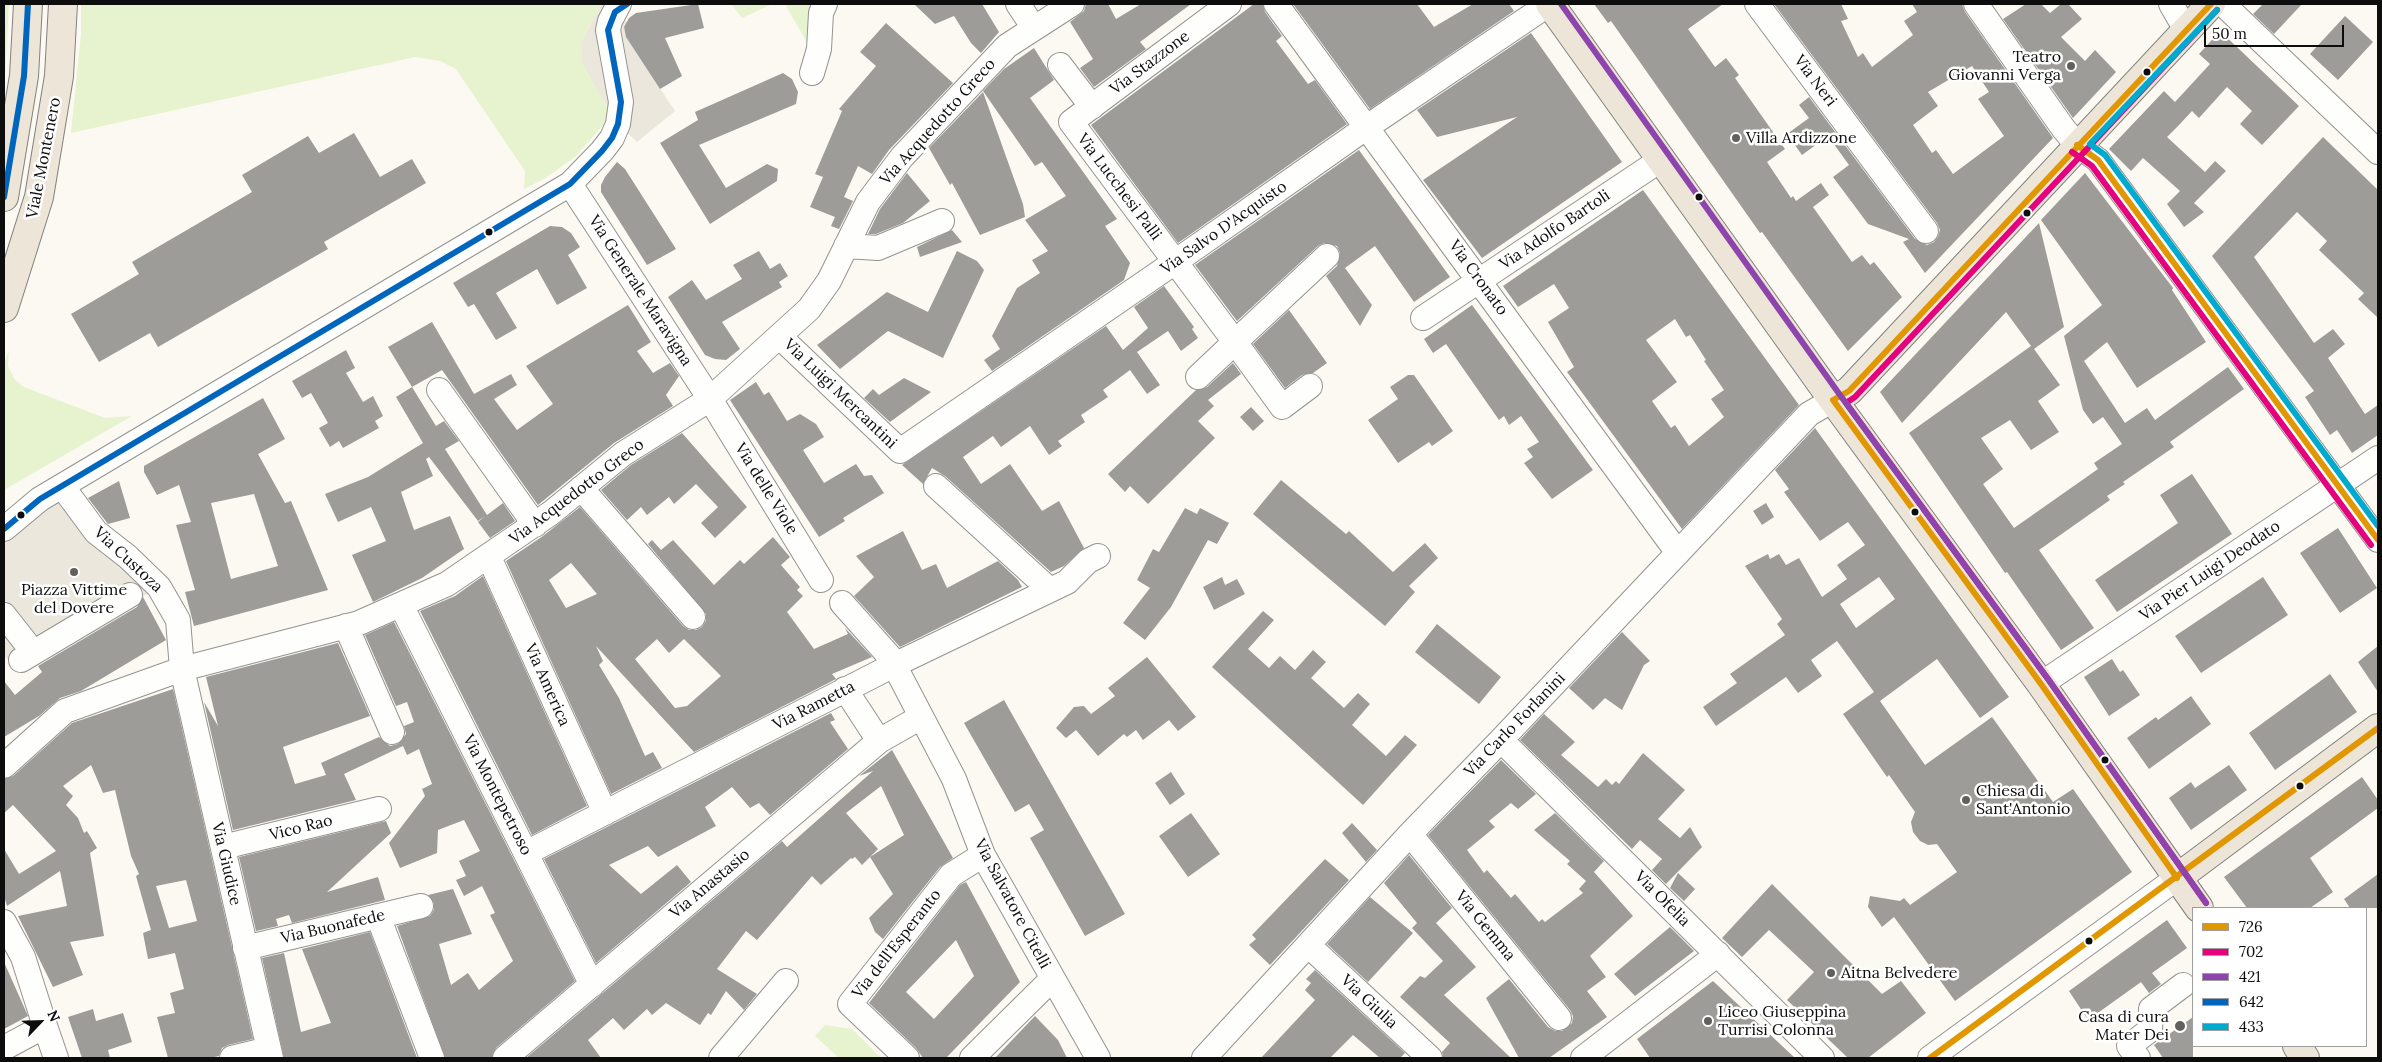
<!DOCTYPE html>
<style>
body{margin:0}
#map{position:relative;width:2382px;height:1062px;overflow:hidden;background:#fbf9f2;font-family:Lora,serif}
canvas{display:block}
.frame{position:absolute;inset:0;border:5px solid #0d0d0d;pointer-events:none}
.legend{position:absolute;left:2192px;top:907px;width:175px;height:140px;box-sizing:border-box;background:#fff;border:1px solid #9e9e9e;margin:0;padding:6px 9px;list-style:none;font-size:15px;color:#0d0d0d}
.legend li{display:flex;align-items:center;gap:10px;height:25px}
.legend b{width:25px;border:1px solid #9e9e9e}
.north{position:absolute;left:15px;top:997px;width:50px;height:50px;-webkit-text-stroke:4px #fff;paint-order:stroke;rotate:66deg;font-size:14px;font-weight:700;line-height:20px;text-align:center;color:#0d0d0d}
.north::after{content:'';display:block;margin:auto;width:18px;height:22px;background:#0d0d0d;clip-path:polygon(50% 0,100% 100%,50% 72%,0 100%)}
.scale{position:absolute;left:2204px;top:25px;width:140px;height:22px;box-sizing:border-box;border:2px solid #0d0d0d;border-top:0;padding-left:6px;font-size:15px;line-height:18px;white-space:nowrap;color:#0d0d0d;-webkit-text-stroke:4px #fff;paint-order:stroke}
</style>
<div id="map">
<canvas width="2382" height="1062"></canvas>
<div class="frame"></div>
<ul class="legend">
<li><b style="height:6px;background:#e09701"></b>726</li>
<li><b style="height:6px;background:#e5007d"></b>702</li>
<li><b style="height:6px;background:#8e44ad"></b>421</li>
<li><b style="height:6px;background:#0065bd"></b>642</li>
<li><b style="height:6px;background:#00a9ce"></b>433</li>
</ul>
<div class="north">N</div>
<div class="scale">50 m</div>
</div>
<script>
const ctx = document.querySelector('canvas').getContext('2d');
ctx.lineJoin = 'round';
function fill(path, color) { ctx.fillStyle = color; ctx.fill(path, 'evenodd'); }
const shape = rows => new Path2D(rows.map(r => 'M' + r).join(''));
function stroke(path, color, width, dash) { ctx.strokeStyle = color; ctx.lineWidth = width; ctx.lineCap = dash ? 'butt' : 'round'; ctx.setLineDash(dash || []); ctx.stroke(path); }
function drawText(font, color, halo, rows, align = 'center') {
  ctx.font = font + ' Lora,serif'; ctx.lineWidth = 5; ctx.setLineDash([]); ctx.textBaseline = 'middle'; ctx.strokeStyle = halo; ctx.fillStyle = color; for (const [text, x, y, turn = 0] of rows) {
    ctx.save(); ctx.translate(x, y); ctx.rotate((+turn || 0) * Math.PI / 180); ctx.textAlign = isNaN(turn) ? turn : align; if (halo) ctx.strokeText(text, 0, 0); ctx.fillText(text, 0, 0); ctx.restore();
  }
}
fill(shape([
 [4,4,9,4,4,90],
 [81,4,602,4,581,42,608,109,606,122,575,157,544,179,524,189,525,171,456,69,440,61,415,57,71,133,81,34],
 [731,4,772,4,742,18],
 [785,4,819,4,812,51],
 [9,350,8,366,15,380,24,387,105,418,132,416,4,490,4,364],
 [825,1025,852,1029,881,1058,839,1058,815,1036]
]), '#e7f3cf');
fill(shape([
 [602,4,627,22,624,27,626,37,675,111,637,142,618,124,583,65,581,42],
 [62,486,159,587,19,670,4,656,4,529]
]), '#ece7dd');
fill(shape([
 [698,4,704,28,665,38,682,76,660,89,626,37,624,27,629,18,636,13],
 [914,4,982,4,999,32,981,53,971,43,954,16,935,24],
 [1086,4,1108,4,1116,19,1141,4,1191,4,1140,42,1146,49,1094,87,1080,68,1093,59,1070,22,1084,11],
 [1254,4,1263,4,1265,12,1282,36,1276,41,1308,84,1315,80,1347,124,1178,243,1091,125],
 [1293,4,1417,4,1434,27,1473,4,1509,4,1514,11,1370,109],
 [1594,4,1723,4,1688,29,1715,67,1726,58,1739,75,1735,78,1785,149,1767,162,1791,198,1793,196,1796,201,1821,183,1829,195,1813,207,1852,262,1862,255,1870,265,1874,262,1902,297,1848,351,1762,232,1760,233,1611,21,1608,23],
 [1774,4,1841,4,1848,19,1841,21,1858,57,1863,53,1872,67,1913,35,1904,21,1917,12,1912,4,1962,4,1965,12,2053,138,1925,273,1903,242,1909,239,1868,224,1833,177,1849,165,1828,136,1802,155,1787,134,1809,118,1799,105,1809,97,1915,239,1927,245,1934,242,1938,237,1940,230,1937,223],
 [1972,66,1989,92,1978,99,2004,136,1953,174,1936,150,1932,153,1913,125,1938,106,1928,92],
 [2026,4,2041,4,2050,13,2061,4,2068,4,2082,19,2061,37,2085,61,2095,50,2116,72,2073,118,2003,19],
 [2263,4,2302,4,2274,34,2253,14],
 [2345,16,2373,42,2338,80,2310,54],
 [886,23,953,83,889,150,872,174,858,166,844,197,853,201,839,229,831,226,835,217,810,207,823,177,815,174,842,111,839,109,876,66,860,52],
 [2220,31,2299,106,2262,145,2240,124,2252,111,2227,87,2199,118,2192,111,2179,125,2167,137,2205,172,2215,161,2226,171,2194,203,2204,212,2184,227,2167,204,2180,191,2143,158,2131,171,2109,149,2164,91,2175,102,2210,64,2199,54],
 [1531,33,1622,162,1482,258,1423,180,1517,117,1437,137,1417,110],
 [1034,48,1054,80,1030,98,1117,219,1105,226,1130,263,1124,280,992,371,984,360,1000,349,992,336,1017,288,1040,273,1032,260,1048,251,1025,220,1066,196,1042,162,1035,166,983,91,1004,69],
 [783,73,792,79,798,92,796,104,699,145,726,188,767,164,778,169,777,181,710,224,660,143,698,120,695,112],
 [983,92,1023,204,1025,217,980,235,952,183,950,185,929,148],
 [354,133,380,177,412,159,426,183,324,242,328,249,158,347,150,333,99,362,71,314,139,274,132,262,252,192,242,175,308,136,319,153],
 [2323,137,2378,190,2378,318,2358,299,2364,293,2319,250,2327,241,2297,212,2254,257,2314,343,2333,329,2345,344,2328,358,2365,414,2378,405,2378,435,2352,453,2337,430,2330,435,2305,397,2314,391,2212,256],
 [1359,150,1450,277,1414,302,1375,246,1345,268,1372,305,1360,326,1326,276,1337,266,1340,253,1337,246,1324,243,1318,246,1237,321,1195,265],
 [617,162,625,169,676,249,647,265,601,192,601,185,605,177],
 [907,173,930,201,903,223,876,234,868,234,880,209],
 [2085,173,2173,288,2172,290,2206,342,2137,388,2107,342,2084,361,2125,423,2147,408,2155,420,2228,367,2244,389,2170,442,2174,447,2123,482,2125,484,2107,496,2110,500,2039,550,2094,628,2061,650,2007,572,2005,573,1909,433,2031,346,2006,312,1902,423,1880,392,2039,223,2064,327,2034,349,2060,385,2038,401,2059,432,2031,450,2010,420,1981,438,2003,469,1983,484,2014,528,2098,469,2094,463,2122,444,2103,417,2093,424,2083,410,2064,336,2102,305,2041,220],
 [1643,190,1799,405,1682,529,1567,372,1574,367,1548,322,1569,308,1554,284,1518,307,1503,286],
 [1675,319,1686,337,1690,335,1706,360,1704,361,1724,390,1711,399,1724,417,1689,446,1675,425,1671,428,1652,401,1677,382,1646,340],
 [550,226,562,227,571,233,580,247,568,255,587,288,557,305,537,269,496,293,517,328,496,340,474,304,468,307,453,283],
 [952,230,962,242,920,257,917,247],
 [759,251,770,269,780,263,788,276,779,282,782,287,722,322,740,349,726,360,715,359,705,355,668,297,692,280,706,300,742,279,733,265],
 [957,251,977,261,984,270,943,358,888,331,840,369,817,345,887,292,928,312],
 [1164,286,1194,327,1192,329,1198,338,1181,351,1168,331,1137,352,1160,385,1147,394,1130,370,1103,390,1108,397,1081,415,1085,422,1058,441,1062,446,1049,455,1030,426,1001,447,993,436,963,457,981,484,1010,464,1042,511,1059,501,1084,548,1064,566,1051,572,945,476,932,468,923,484,902,465,1106,326,1123,350,1148,328,1134,307],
 [628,305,651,342,637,351,653,373,670,363,679,376,666,395,673,406,614,443,538,505,442,370,412,387,388,347,432,322,474,394,511,374,517,385,494,399,517,430,553,404,526,366],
 [1472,305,1593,470,1552,499,1524,463,1533,457,1527,449,1539,442,1521,416,1509,425,1504,416,1499,420,1446,344,1433,353,1424,339],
 [1289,310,1327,363,1313,373,1302,375,1285,388,1253,344],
 [346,350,355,368,346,373,363,402,373,396,383,416,375,421,379,428,343,448,339,441,330,447,319,428,328,423,311,393,302,398,292,381],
 [1233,363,1241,374,1208,400,1214,406,1198,421,1215,438,1148,504,1130,486,1125,492,1108,474,1196,390,1207,387],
 [1408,375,1414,375,1453,431,1432,446,1429,442,1398,463,1368,420,1398,399,1390,387],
 [904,378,931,392,890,422,864,398,873,389,879,395],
 [756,382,764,395,769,392,787,421,800,414,816,424,824,437,803,450,824,483,856,464,864,476,872,475,884,493,843,518,845,521,819,537,730,400],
 [412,387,436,426,444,421,459,441,445,449,487,515,503,503,515,521,490,538,478,522,485,516,478,521,429,457,426,459,433,476,401,492,414,530,450,516,464,549,422,578,373,602,352,555,386,541,371,507,338,522,325,494,368,477,423,443,396,397],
 [263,398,285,439,258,454,285,503,291,501,328,590,194,626,185,592,195,590,176,525,191,522,179,485,157,495,144,472,144,466],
 [254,494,278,566,231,579,211,503],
 [1251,407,1264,421,1253,431,1240,417],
 [1815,428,2009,697,1980,718,1937,659,1880,701,1925,765,1992,717,2053,802,2073,789,2132,872,1955,1001,1894,917,1882,927,1868,907,1870,896,1900,901,1904,898,1910,905,1957,872,1937,844,1928,845,1920,841,1913,832,1911,822,1915,812,1889,775,1887,777,1843,714,1874,692,1837,641,1811,660,1822,676,1798,693,1786,677,1716,726,1703,707,1737,683,1730,674,1785,635,1777,624,1782,619,1745,566,1768,554,1770,559,1779,554,1786,565,1799,558,1822,597,1847,579,1837,565,1865,545,1848,522,1820,541,1784,492,1789,489,1775,470],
 [1879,577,1895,599,1856,628,1840,604],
 [682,433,747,507,715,538,701,523,718,507,696,484,674,504,669,497,647,515,641,507,627,520,601,490,631,465],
 [2192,474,2232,534,2117,612,2095,580,2178,523,2160,495],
 [1281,480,1346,534,1349,531,1393,572,1425,543,1438,558,1409,586,1415,592,1385,626,1253,514],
 [119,481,130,518,108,524,88,498],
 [1766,503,1774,517,1762,525,1753,511],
 [580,507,683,626,689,630,696,630,702,627,706,621,706,614,648,544,652,540,661,550,673,540,714,585,740,560,744,564,773,537,790,557,781,565,800,587,797,590,803,596,787,612,814,649,848,634,845,628,872,657,832,674,836,679,694,752,596,646,603,661,599,665,619,698,645,756,653,752,662,768,611,794,506,561,543,536],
 [571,563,597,594,566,608,549,580],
 [657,639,669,653,684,639,721,676,687,706,675,708,635,659],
 [1185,508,1197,514,1200,508,1229,523,1217,544,1208,540,1171,607,1145,640,1123,623,1150,588,1137,580,1153,549,1159,552],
 [2338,528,2377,588,2340,613,2300,553],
 [903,531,922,570,936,564,947,588,998,561,1018,580,1022,587,900,647,854,596,874,577,856,556],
 [483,576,587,806,532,835,420,611,455,596],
 [1222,577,1225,585,1237,579,1245,594,1214,610,1203,587],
 [2263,577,2288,615,2201,673,2175,636],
 [143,597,166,640,81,691,60,698,39,716,4,737,4,681,15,695,42,672,38,666,137,607],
 [1263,611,1274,620,1248,649,1269,668,1280,656,1295,670,1313,650,1326,662,1311,678,1344,708,1358,693,1370,704,1352,725,1386,756,1405,735,1417,745,1363,805,1212,667],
 [394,622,575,981,496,1048,492,1058,445,1058,397,926,430,916,434,910,434,903,428,895,453,889,472,934,439,944,451,985,468,973,479,990,513,961,490,915,495,913,482,886,464,896,456,880,466,876,459,861,480,851,464,820,438,830,437,853,400,868,389,843,425,796,422,789,432,784,419,749,407,755,403,746,344,774,356,800,233,830,204,702,218,726,206,677,338,643,370,716,283,747,295,784,326,775,321,763,379,737,390,746,398,744,406,734,404,726,414,722,407,702,396,706,365,635],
 [1437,624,1501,677,1479,704,1415,652],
 [1622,632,1650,661,1644,665,1622,710,1605,698,1593,710,1569,688],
 [2378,646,2378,692,2358,662],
 [1147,657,1196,717,1178,731,1169,720,1143,740,1136,730,1127,737,1124,734,1098,756,1076,730,1066,738,1056,728,1074,707,1084,706,1091,714,1115,696,1108,688],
 [2112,659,2120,672,2123,670,2140,695,2109,716,2084,677],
 [2330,674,2357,712,2275,770,2249,733],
 [173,689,253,1039,228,1045,222,1048,219,1056,210,1058,168,1058,157,1017,175,1013,170,993,184,989,175,953,148,959,143,933,151,930,136,876,139,874,131,856,115,790,103,793,91,765,63,786,73,796,66,805,78,818,84,833,87,831,97,848,90,853,104,936,70,942,83,975,53,987,18,916,67,906,60,871,7,906,4,896,4,849,19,874,56,851,13,805,4,813,4,779,13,776,72,723],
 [186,880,197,921,169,928,156,886],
 [2191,696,2211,724,2149,769,2127,738,2156,717,2158,720],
 [1004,700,1125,914,1085,936,1030,838,1044,830,1029,804,1015,812,964,723],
 [831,713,835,720,830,722,848,749,770,815,759,803,750,808,732,787,705,807,716,826,658,857,648,846,609,865,641,894,677,865,691,882,596,963,544,859],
 [1544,714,1575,742,1561,755,1598,787,1606,779,1612,785,1616,781,1619,784,1643,753,1685,790,1658,819,1680,838,1690,827,1702,847,1666,884,1652,870,1662,859,1640,840,1632,849,1520,740],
 [892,750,953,858,940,867,883,939,875,932,869,918,893,894,870,857,862,865,855,857,852,859,851,858,821,885,812,876,757,940,746,931,717,969,757,994,744,1010,726,991,711,1015,708,1013,700,1025,666,1003,652,1015,647,1009,624,1030,613,1018,588,1040,601,1058,526,1058,782,841,787,847,873,771,859,776],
 [881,786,904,835,870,857,878,849,846,813],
 [1501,760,1536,794,1518,809,1511,803,1489,821,1495,827,1467,850,1484,873,1487,870,1511,898,1515,894,1539,922,1542,919,1545,922,1583,893,1579,889,1586,881,1567,864,1570,861,1534,830,1555,813,1604,861,1594,872,1633,916,1590,956,1606,977,1587,991,1607,1017,1549,1058,1519,1058,1486,998,1509,979,1548,1027,1555,1031,1562,1031,1572,1023,1573,1016,1570,1010,1428,835],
 [2229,765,2247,790,2191,830,2169,798,2191,782,2195,788],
 [1171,772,1185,794,1170,805,1155,783],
 [2362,777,2378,800,2378,808,2310,858,2333,892,2310,908,2247,908,2224,877],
 [1191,813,1220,854,1188,877,1159,836],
 [386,821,391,833,327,892,378,877,385,900,292,923,289,915,276,919,278,926,256,931,239,857],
 [1352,823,1377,850,1366,862,1342,833],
 [1409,855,1452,908,1436,923,1476,967,1444,995,1511,1058,1443,1058,1442,1052,1450,1043,1400,997,1420,976,1425,978,1443,961,1412,928,1417,923,1384,883],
 [1325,859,1349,880,1270,965,1249,945,1256,939,1252,935],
 [1678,873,1695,889,1684,901,1670,888],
 [2378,874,2378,908,2350,908,2344,899],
 [966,882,1020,982,946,1058,923,1058,916,1048,869,1003,960,885],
 [956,940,974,976,934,1019,906,992],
 [1772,884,1882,994,1901,981,1926,1013,1868,1058,1848,1058,1787,1000,1814,972,1769,930,1742,957,1722,938],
 [1370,897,1413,933,1368,982,1327,944],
 [2167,920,2187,948,2152,973,2161,984,2149,993,2141,982,2088,1020,2069,991],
 [1670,927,1694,951,1635,996,1614,974],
 [370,932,417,1058,284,1058,262,958,284,953,301,1032,331,1023,302,949],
 [4,962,28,1016,4,1029],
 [1315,970,1405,1053,1400,1058,1380,1058,1353,1035,1330,1058,1261,1058,1315,1000,1305,990,1311,983,1306,979],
 [1713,981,1795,1058,1650,1058,1637,1039],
 [93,1009,96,1021,123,1013,132,1042,108,1050,110,1058,82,1058,68,1017],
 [1035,1016,1058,1040,1067,1058,995,1058],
 [2193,1017,2193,1058,2163,1058,2154,1045]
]), '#9e9c98');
const minor = shape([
 [1018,4,1034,28],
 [1229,4,1071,122,1235,342,1327,256],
 [1276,4,1678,553],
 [1757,4,1926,231],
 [1976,4,2063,128,2077,145,2098,160,2378,540],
 [2171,4,2186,30],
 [2223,4,2378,152],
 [1060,65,1092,107],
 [812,73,819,49,821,13,825,4],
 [570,184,710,399,821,580],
 [846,246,878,248,942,221],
 [1423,318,1662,159],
 [780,337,900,451,1175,262,1367,127,1549,4],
 [1198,377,1235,342,1282,407,1310,386],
 [439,390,535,525],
 [62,486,96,532,128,557,159,587,178,620,182,669,271,1058],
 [936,486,1050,590],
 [581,488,693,617],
 [4,529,40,499,570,184,602,151,612,138,618,124,621,102,608,30,610,21,619,4],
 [489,557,605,813],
 [842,603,890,657,954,779,983,855,1098,1058],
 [401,605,592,985],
 [4,615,26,643],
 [346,626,392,732],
 [21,660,130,595],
 [2041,684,2378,458],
 [845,689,879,741],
 [1501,740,1822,1058],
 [4,766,65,711,182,669,359,623,447,584,551,513,623,454,710,399,809,309,829,281,868,202,902,157,1007,46,1072,4],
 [1410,834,1559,1018],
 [223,847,379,809],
 [526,853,894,665,1067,582,1088,561,1098,556],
 [378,916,432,1058],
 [4,922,23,957,45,1026],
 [1308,945,1430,1058],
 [245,948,421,906],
 [4,1048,45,1026,56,1058],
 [232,1058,269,1049],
 [505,1058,879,741,921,717],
 [721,1058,786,981],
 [907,1058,850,1004,951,875,983,855],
 [972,1058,1052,979],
 [1204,1058,1410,834,1501,740,1809,414,1833,400],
 [1583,1058,1718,954],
 [1930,1058,2177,878],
 [2138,1058,2129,1046,2150,1030,2151,1009,2183,985]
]);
const major = shape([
 [1550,4,1833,400,2041,684,2199,908],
 [4,197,24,76,28,4],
 [4,308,39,197,59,76,63,4],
 [1833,400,1849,391,2211,4],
 [2177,878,2378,728],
 [2297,1046,2305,1058]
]);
stroke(minor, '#949390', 26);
stroke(major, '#81817d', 30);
stroke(minor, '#fefefd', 24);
stroke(major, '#ede6d8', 28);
stroke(shape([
 [2077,145,2098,160,2378,540],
 [2177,878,2041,684,1833,400,1849,391,2211,4],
 [1930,1058,2378,728]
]), '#e09701', 6);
stroke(shape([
 [2072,152,2092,166,2371,545],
 [2206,903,2048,679,1846,403,1855,397,2217,10]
]), '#e5007d', 6);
stroke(shape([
 [1561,4,1840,395,2048,679,2206,903]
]), '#8e44ad', 6);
stroke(shape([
 [4,197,24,76,28,4],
 [4,529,40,499,570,184,602,151,612,138,618,124,621,102,608,30,615,12,627,4]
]), '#0065bd', 6);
stroke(shape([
 [2217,10,2090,144,2105,155,2378,526]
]), '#00a9ce', 6);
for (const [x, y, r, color] of [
 [2071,66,5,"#60605d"],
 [2147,72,4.5,"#0d0d0d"],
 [1736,138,5,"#60605d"],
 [1699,197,4.5,"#0d0d0d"],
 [2027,213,4.5,"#0d0d0d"],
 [489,232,4.5,"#0d0d0d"],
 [1915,512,4.5,"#0d0d0d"],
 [21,515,4.5,"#0d0d0d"],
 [74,572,5,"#60605d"],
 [2105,760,4.5,"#0d0d0d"],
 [2300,786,4.5,"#0d0d0d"],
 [1966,800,5,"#60605d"],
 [2089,941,4.5,"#0d0d0d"],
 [1831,973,5,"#60605d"],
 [1708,1021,5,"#60605d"],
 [2180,1026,6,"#60605d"]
]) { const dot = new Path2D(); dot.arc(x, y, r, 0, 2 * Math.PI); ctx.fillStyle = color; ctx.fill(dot); stroke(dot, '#fff', 2); }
drawText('16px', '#0d0d0d', '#fff', [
 ["Teatro",2061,57,"right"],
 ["Giovanni Verga",2061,75,"right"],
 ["Villa Ardizzone",1746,138],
 ["Piazza Vittime",74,590,"center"],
 ["del Dovere",74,608,"center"],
 ["Chiesa di",1976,791],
 ["Sant'Antonio",1976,809],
 ["Aitna Belvedere",1841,973],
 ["Liceo Giuseppina",1718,1012],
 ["Turrisi Colonna",1718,1030],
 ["Casa di cura",2169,1017,"right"],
 ["Mater Dei",2169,1035,"right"]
], 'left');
drawText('16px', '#0d0d0d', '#fff', [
 ["Via Stazzone",1150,63,-37],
 ["Via Neri",1815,81,53],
 ["Via Acquedotto Greco",938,122,-48],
 ["Viale Montenero",44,158,-79],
 ["Via Lucchesi Palli",1119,187,53],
 ["Via Salvo D'Acquisto",1224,228,-35],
 ["Via Adolfo Bartoli",1555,230,-34],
 ["Via Cronato",1478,278,54],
 ["Via Generale Maravigna",640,291,57],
 ["Via Luigi Mercantini",840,394,44],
 ["Via delle Viole",766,489,58],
 ["Via Acquedotto Greco",577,492,-37],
 ["Via Custoza",128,560,43],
 ["Via Pier Luigi Deodato",2210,571,-34],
 ["Via America",547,685,66],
 ["Via Rametta",814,706,-27],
 ["Via Carlo Forlanini",1515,725,-46],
 ["Via Montepetroso",497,795,63],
 ["Vico Rao",301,828,-14],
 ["Via Giudice",226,864,77],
 ["Via Anastasio",710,884,-40],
 ["Via Ofelia",1662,899,45],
 ["Via Salvatore Citelli",1012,904,62],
 ["Via Gemma",1485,926,51],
 ["Via Buonafede",333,927,-13],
 ["Via dell'Esperanto",897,944,-52],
 ["Via Giulia",1369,1002,43]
]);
</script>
